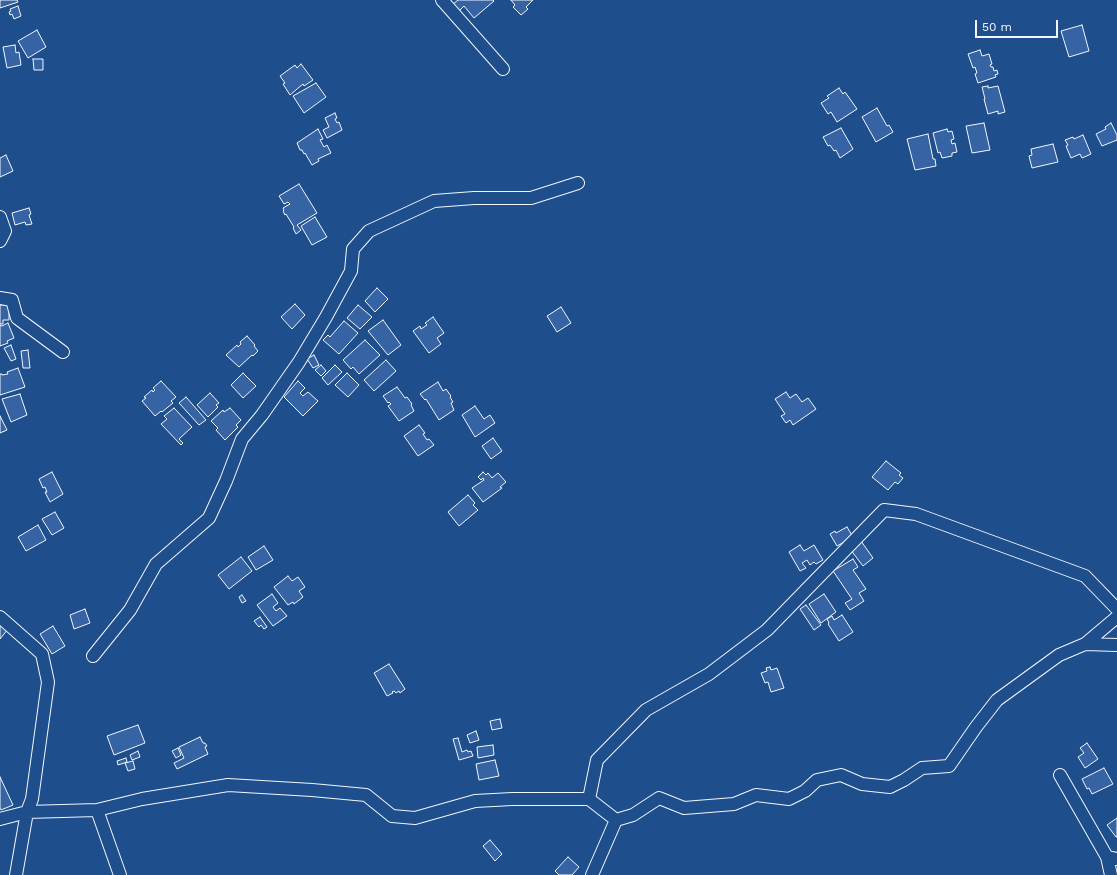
<!DOCTYPE html>
<style>
body{margin:0}
#map{position:relative;width:1117px;height:875px;overflow:hidden;background:#1f4e8c;font-family:"Work Sans",sans-serif}
canvas{display:block}
.scale{position:absolute;left:975px;top:20px;width:83px;height:18px;box-sizing:border-box;border:2px solid #f2f6ff;border-top:0;padding-left:5px;font-size:12px;line-height:14px;white-space:nowrap;color:#f2f6ff;-webkit-text-stroke:3px #1f4e8c;paint-order:stroke}
</style>
<div id="map">
<canvas width="1117" height="875"></canvas>
<div class="scale">50 m</div>
</div>
<script>
const ctx = document.querySelector('canvas').getContext('2d');
ctx.lineJoin = 'round';
function fill(path, color) { ctx.fillStyle = color; ctx.fill(path, 'evenodd'); }
const shape = rows => new Path2D(rows.map(r => 'M' + r).join(''));
function stroke(path, color, width, dash) { ctx.strokeStyle = color; ctx.lineWidth = width; ctx.lineCap = dash ? 'butt' : 'round'; ctx.setLineDash(dash || []); ctx.stroke(path); }
const building = shape([
 [0,0,17,0,18,2,0,8,0,0],
 [458,0,493,0,494,1,474,18,464,6,458,12,452,5,458,0],
 [511,0,533,0,526,7,528,9,521,15,513,7,515,5,511,0],
 [18,6,21,16,14,19,12,14,10,15,9,12,11,11,10,9,18,6],
 [1082,25,1089,51,1069,57,1061,31,1082,25],
 [37,30,46,47,28,58,18,41,37,30],
 [15,45,16,53,19,52,21,65,7,68,3,47,15,45],
 [980,50,982,56,989,54,992,64,990,65,991,67,993,67,994,71,997,70,998,74,995,75,996,77,978,83,975,74,977,73,975,67,973,68,968,54,980,50],
 [33,59,43,59,43,70,34,70,33,59],
 [301,64,313,80,304,86,303,84,290,95,283,84,285,83,280,76,295,65,297,68,301,64],
 [316,83,326,97,304,113,293,96,316,83],
 [988,86,988,88,998,86,1005,112,998,114,998,111,988,114,984,99,985,99,982,87,988,86],
 [839,88,843,94,845,92,857,109,837,122,831,112,828,114,821,103,829,98,827,96,839,88],
 [877,108,887,126,889,125,893,132,876,142,862,117,877,108],
 [335,113,337,118,335,119,337,123,339,122,342,130,327,138,323,130,329,127,325,118,335,113],
 [984,123,990,150,972,153,966,126,984,123],
 [1111,123,1117,135,1117,140,1102,146,1096,134,1106,129,1105,127,1111,123],
 [841,128,853,149,840,158,836,150,834,151,830,145,828,146,823,137,841,128],
 [318,129,323,139,320,140,324,147,327,145,331,153,318,159,319,161,312,165,305,153,304,154,302,150,300,150,297,143,318,129],
 [947,129,948,132,952,131,954,139,951,140,952,144,955,143,957,152,952,153,952,156,942,158,940,152,938,153,933,133,947,129],
 [928,134,933,159,935,159,936,166,915,170,907,139,928,134],
 [1083,135,1091,154,1082,158,1080,154,1071,158,1066,146,1068,145,1065,140,1073,137,1074,139,1083,135],
 [1053,144,1058,162,1032,168,1029,156,1032,155,1031,149,1053,144],
 [6,155,13,171,0,177,0,158,6,155],
 [299,184,317,213,297,225,301,230,296,234,293,228,294,227,286,214,285,215,283,211,284,210,283,208,290,204,288,202,284,204,279,196,299,184],
 [29,208,31,214,29,215,32,224,26,225,25,222,15,225,12,213,29,208],
 [315,217,327,237,312,245,301,226,315,217],
 [377,288,388,299,375,312,365,301,377,288],
 [295,304,305,315,292,329,281,317,295,304],
 [0,305,9,305,9,320,3,320,3,324,0,324,0,305],
 [358,305,372,317,360,329,347,318,358,305],
 [561,307,571,323,557,332,547,316,561,307],
 [433,317,444,333,437,338,441,344,429,353,413,331,420,326,421,329,427,325,425,323,433,317],
 [383,320,401,345,388,355,368,331,383,320],
 [344,321,358,333,339,354,323,340,328,335,330,337,344,321],
 [8,323,14,338,7,341,8,343,0,346,0,325,2,326,8,323],
 [247,336,255,345,254,346,258,351,253,356,252,355,239,367,226,355,237,345,238,347,241,344,240,342,247,336],
 [365,340,380,355,359,374,353,367,351,369,343,360,365,340],
 [11,345,16,359,11,361,4,348,11,345],
 [28,350,30,368,23,368,21,351,28,350],
 [314,355,319,365,313,368,307,359,314,355],
 [386,360,396,371,374,391,364,380,386,360],
 [321,365,326,371,321,376,315,370,321,365],
 [335,365,342,372,328,385,322,378,335,365],
 [18,368,25,387,0,395,0,374,2,374,2,375,8,374,7,372,18,368],
 [243,373,256,386,243,398,231,385,243,373],
 [347,373,359,385,348,397,335,385,347,373],
 [161,381,176,397,171,401,173,403,162,412,161,411,155,416,142,401,146,398,144,397,152,390,153,392,155,390,153,388,161,381],
 [298,381,305,388,300,393,303,396,308,392,318,401,303,416,284,397,298,381],
 [438,382,443,391,446,389,451,396,450,397,453,402,451,403,454,410,439,420,426,399,425,400,420,394,438,382],
 [397,387,405,398,407,397,412,404,411,405,414,411,399,421,388,406,391,404,389,402,388,403,383,396,397,387],
 [786,392,790,398,796,394,802,402,808,398,816,409,793,425,790,420,786,423,781,416,785,414,775,399,786,392],
 [210,393,219,403,216,405,218,407,208,417,197,405,210,393],
 [20,394,27,415,11,422,2,399,20,394],
 [186,397,206,420,199,425,179,403,186,397],
 [475,406,484,419,490,415,495,423,475,437,462,415,475,406],
 [174,408,192,427,179,439,183,443,181,445,161,424,167,419,164,416,174,408],
 [230,408,241,420,236,425,238,427,225,440,216,430,218,428,211,421,223,410,224,412,230,408],
 [0,416,7,430,0,433,0,416],
 [419,425,425,433,423,434,427,440,429,439,434,445,418,456,404,436,419,425],
 [493,438,502,451,491,459,482,446,493,438],
 [886,461,901,473,899,475,903,478,898,484,895,482,888,490,872,477,886,461],
 [52,472,63,494,50,502,45,492,47,492,45,487,43,488,39,479,52,472],
 [483,472,486,475,488,473,492,478,498,473,506,482,500,487,502,488,483,502,472,488,484,480,483,478,481,480,478,477,483,472],
 [468,495,475,503,473,505,478,510,459,526,448,512,468,495],
 [55,512,64,528,52,535,42,519,55,512],
 [38,525,46,540,26,551,18,537,38,525],
 [847,527,853,537,837,546,830,534,835,531,836,533,847,527],
 [861,541,873,558,863,566,850,549,861,541],
 [800,545,804,551,814,545,823,560,816,564,814,562,810,565,807,560,802,563,806,568,800,571,789,552,800,545],
 [264,546,273,560,256,570,248,557,264,546],
 [241,557,252,571,229,589,218,575,241,557],
 [853,559,858,567,853,570,866,589,859,593,864,601,850,610,845,603,852,599,833,571,853,559],
 [288,576,292,581,298,577,305,587,299,591,303,597,294,604,293,602,288,605,274,587,288,576],
 [272,594,278,603,273,607,276,611,280,608,287,616,273,626,257,605,272,594],
 [824,594,836,612,821,623,809,604,824,594],
 [242,595,246,601,242,603,239,597,242,595],
 [806,605,821,625,814,630,800,609,806,605],
 [85,609,90,623,74,629,70,615,85,609],
 [842,615,853,632,839,641,828,624,829,623,827,619,832,616,834,620,842,615],
 [260,617,267,627,264,629,261,625,259,627,254,621,260,617],
 [0,622,8,629,0,639,0,622],
 [53,626,65,646,52,654,40,634,53,626],
 [389,664,405,689,400,693,399,691,396,693,394,691,392,692,393,693,387,696,374,673,389,664],
 [770,667,771,670,777,668,784,688,771,692,768,682,765,683,761,673,767,671,766,668,770,667],
 [500,719,502,728,492,730,490,721,500,719],
 [138,725,145,743,114,755,107,736,138,725],
 [476,731,479,740,470,743,467,735,476,731],
 [200,737,203,743,205,743,207,746,205,747,208,754,177,769,174,763,184,758,179,747,200,737],
 [458,738,462,752,467,750,468,752,471,751,473,756,459,760,453,739,458,738],
 [1087,743,1098,759,1085,768,1078,757,1084,753,1080,748,1087,743],
 [493,745,494,755,478,758,477,747,493,745],
 [178,748,181,755,176,758,172,751,178,748],
 [138,751,140,757,132,760,130,755,138,751],
 [126,758,127,762,118,765,117,761,126,758],
 [495,760,499,776,479,780,476,764,495,760],
 [133,761,135,769,128,771,125,763,133,761],
 [1104,768,1113,784,1092,794,1089,788,1087,789,1082,779,1104,768],
 [0,777,13,805,1,810,0,808,0,777],
 [1117,818,1117,837,1116,837,1107,825,1117,818],
 [490,840,502,854,495,861,483,846,490,840],
 [568,857,579,867,572,875,559,875,555,871,568,857]
]);
fill(building, '#3563a3');
stroke(building, '#f2f6ff', 1);
const minor = shape([
 [442,0,503,69],
 [0,217,5,231,0,241],
 [0,298,12,300,17,318,63,352],
 [0,617,42,654,48,682,32,799,27,812,16,875],
 [1085,644,1117,617],
 [93,656,130,610,156,564,209,518,226,481,242,439,262,415,299,362,326,317,351,271,353,249,369,231,434,201,474,198,531,198,578,183],
 [1060,775,1107,857,1117,859],
 [97,810,142,799,228,785,312,790,366,795,392,816,415,818,475,801,512,799,589,799],
 [0,819,27,812,97,810,120,875],
 [616,820,633,815,659,798,684,808,734,804,756,795,789,799,805,791,817,780,841,775,862,784,890,787,904,780,922,768,949,766,976,727,997,700,1059,655,1085,644,1117,645],
 [1107,857,1111,875],
 [592,875,616,820,589,799,597,760,646,710,709,674,767,630,884,510,916,514,1085,576,1117,609]
]);
stroke(minor, '#f2f6ff', 14);
stroke(minor, '#1f4e8c', 12);
</script>
